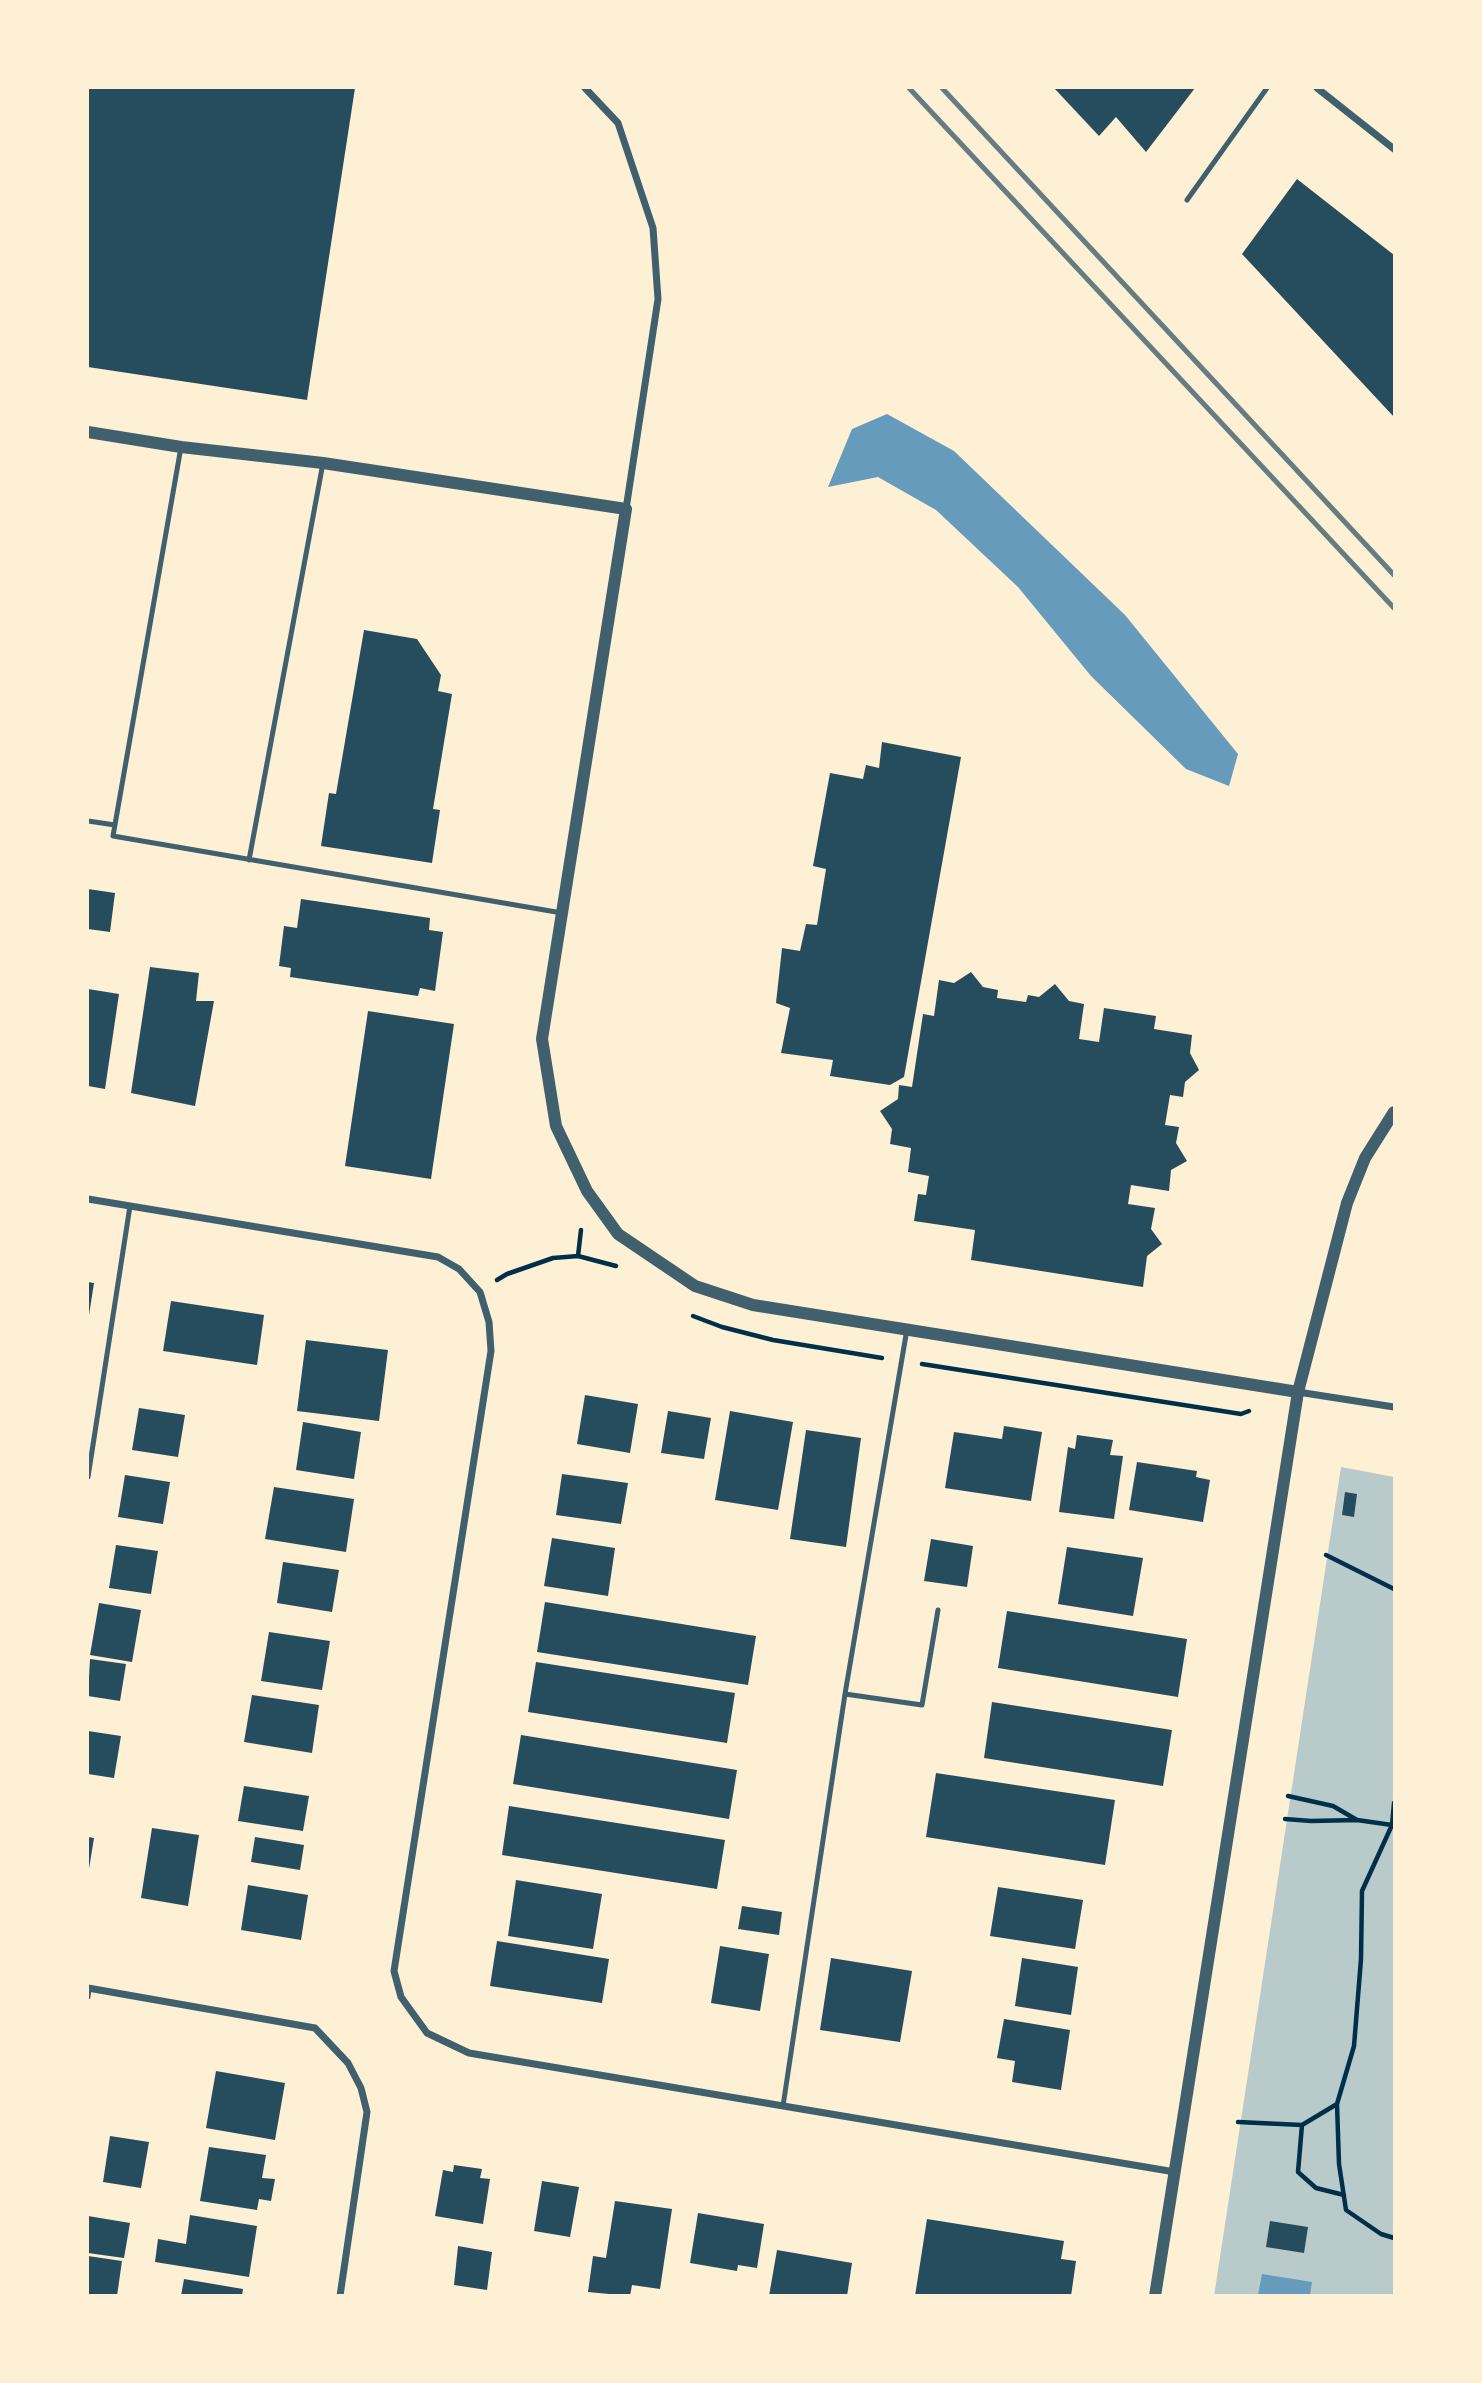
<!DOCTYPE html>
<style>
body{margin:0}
#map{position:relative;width:1482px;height:2383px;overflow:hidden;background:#fdf0d5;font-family:"Archivo Narrow",sans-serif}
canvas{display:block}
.frame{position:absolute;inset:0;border:89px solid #fdf0d5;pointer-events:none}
</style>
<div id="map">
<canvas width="1482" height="2383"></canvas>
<div class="frame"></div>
</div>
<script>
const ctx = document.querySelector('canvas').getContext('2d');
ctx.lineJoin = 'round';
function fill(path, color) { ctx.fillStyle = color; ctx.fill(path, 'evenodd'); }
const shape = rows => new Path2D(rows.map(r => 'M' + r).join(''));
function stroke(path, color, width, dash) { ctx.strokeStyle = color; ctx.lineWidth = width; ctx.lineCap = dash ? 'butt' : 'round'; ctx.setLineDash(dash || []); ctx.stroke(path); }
fill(shape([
 [1341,1467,1394,1477,1394,2295,1214,2296]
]), '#b9caca');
fill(shape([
 [887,414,954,451,1125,615,1238,754,1229,786,1186,769,1091,676,1018,587,936,510,878,477,828,487,852,429],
 [1262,2274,1312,2282,1310,2295,1258,2295]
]), '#669bbc');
fill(shape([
 [88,88,355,88,307,400,88,367],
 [1054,88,1195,88,1146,152,1116,117,1099,136],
 [1297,179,1394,255,1394,417,1242,254],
 [364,630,417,639,441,675,438,691,452,694,433,809,440,810,432,863,321,846,329,793,336,794],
 [882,742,961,757,904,1077,890,1085,830,1076,833,1060,781,1053,790,1008,776,1003,782,948,800,951,806,924,817,925,826,869,813,866,830,773,863,779,866,765,879,768],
 [88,889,115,893,110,932,88,929],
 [301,899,430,918,429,930,443,932,435,991,420,988,418,996,290,977,291,968,279,966,284,926,297,928],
 [150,967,199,973,196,1001,214,1001,195,1106,131,1093],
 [971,972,983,987,998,990,997,998,1026,1002,1028,995,1039,997,1055,984,1069,1001,1084,1004,1079,1039,1099,1042,1104,1008,1156,1016,1154,1029,1192,1035,1190,1053,1199,1070,1185,1082,1183,1097,1170,1095,1165,1125,1179,1127,1176,1143,1187,1161,1171,1170,1169,1191,1131,1185,1128,1204,1155,1208,1151,1229,1162,1244,1147,1256,1143,1287,971,1260,975,1230,914,1221,918,1194,926,1195,929,1176,908,1172,911,1148,890,1144,892,1129,880,1111,898,1099,899,1085,912,1087,923,1014,934,1016,939,980,954,983],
 [88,989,119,994,105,1089,88,1086],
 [368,1011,454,1024,431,1179,345,1166],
 [88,1282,94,1283,89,1315,88,1314],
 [171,1301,264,1315,257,1365,163,1351],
 [306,1340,388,1350,379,1421,297,1411],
 [585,1395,638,1404,630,1453,577,1444],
 [139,1408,185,1415,178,1457,132,1450],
 [668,1411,711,1418,704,1459,661,1453],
 [730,1411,793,1422,778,1510,715,1500],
 [303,1422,361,1432,354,1479,296,1470],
 [1004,1426,1042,1432,1031,1501,945,1488,954,1432,1002,1439],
 [806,1430,861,1438,846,1547,790,1539],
 [1077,1435,1113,1440,1110,1455,1123,1456,1114,1519,1059,1512,1068,1447,1075,1449],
 [1137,1462,1197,1471,1196,1477,1210,1480,1203,1522,1129,1510],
 [562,1474,628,1483,621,1524,556,1515],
 [125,1475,170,1482,163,1524,118,1517],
 [274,1487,354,1499,346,1552,265,1539],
 [1345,1492,1357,1494,1354,1517,1342,1515],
 [552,1538,615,1548,608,1596,544,1586],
 [931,1539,973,1546,967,1587,924,1581],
 [116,1545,158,1551,151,1594,109,1588],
 [1067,1547,1143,1558,1133,1616,1058,1604],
 [283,1562,339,1570,332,1612,277,1603],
 [545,1602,756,1636,748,1685,537,1652],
 [99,1603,141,1610,132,1662,90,1655],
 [1007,1611,1187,1639,1178,1697,998,1668],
 [269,1632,330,1641,322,1690,261,1681],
 [90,1659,126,1664,120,1701,88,1696],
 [536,1662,735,1693,727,1743,528,1712],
 [252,1695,319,1705,312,1753,244,1742],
 [992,1702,1172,1730,1163,1786,984,1758],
 [88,1731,121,1736,114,1778,88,1774],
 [521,1735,737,1770,729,1819,513,1784],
 [936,1773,1115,1800,1105,1865,926,1837],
 [244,1786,309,1796,303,1831,238,1821],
 [509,1806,725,1840,717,1889,502,1855],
 [152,1828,199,1835,188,1906,141,1898],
 [88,1837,94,1838,89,1869,88,1869],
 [255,1837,304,1845,300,1870,251,1862],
 [516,1880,602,1894,593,1949,508,1936],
 [248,1885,308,1895,301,1940,241,1930],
 [998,1887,1083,1900,1075,1949,990,1936],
 [742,1906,782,1912,779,1935,738,1929],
 [497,1941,609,1959,602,2003,490,1986],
 [720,1946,769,1954,760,2011,711,2003],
 [831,1958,912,1971,900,2042,820,2030],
 [1022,1958,1078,1967,1071,2015,1015,2006],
 [1004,2019,1070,2030,1061,2090,1012,2082,1015,2061,997,2058],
 [216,2071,285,2083,275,2140,206,2128],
 [110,2136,149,2142,141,2188,103,2182],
 [209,2147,266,2155,262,2178,275,2179,271,2201,259,2199,257,2210,200,2201],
 [454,2165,482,2169,480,2178,490,2179,483,2224,435,2216,443,2170,453,2172],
 [542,2181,579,2187,570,2237,534,2231],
 [615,2201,672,2209,660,2289,632,2285,630,2296,588,2292,593,2256,606,2258],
 [698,2213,764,2224,757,2268,738,2265,737,2271,690,2263],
 [190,2215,257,2226,249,2277,155,2262,158,2239,186,2244],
 [88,2216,130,2223,124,2258,88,2253],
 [927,2219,1064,2241,1061,2259,1076,2261,1071,2296,915,2296],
 [1270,2221,1308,2227,1304,2253,1266,2247],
 [458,2246,492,2252,487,2290,454,2285],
 [777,2250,852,2263,847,2296,769,2296],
 [88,2256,122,2261,117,2296,88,2296],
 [184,2279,243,2289,242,2296,181,2296]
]), '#264d5e');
stroke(shape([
 [578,1256,581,1230],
 [497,1280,507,1274,553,1258,578,1256,616,1266],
 [693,1316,722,1327,773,1340,882,1358],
 [922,1364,1241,1414,1249,1411],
 [1326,1555,1394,1589],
 [1288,1796,1333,1806,1357,1820,1392,1825,1362,1891,1361,1959,1354,2046,1337,2104,1339,2164,1346,2210,1381,2234,1394,2238],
 [1285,1819,1311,1821,1357,1820],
 [1394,1825,1392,1825,1394,1803],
 [1238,2122,1302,2125,1337,2104],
 [1302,2125,1298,2172,1316,2188,1344,2195]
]), '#003049', 4.5);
stroke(shape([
 [1187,200,1267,88],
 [181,447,113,836,562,913],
 [88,821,115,825],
 [249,860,323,463],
 [88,1477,130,1206],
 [845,1694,922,1705,938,1610],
 [88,1997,89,1989],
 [783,2106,845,1694,907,1329]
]), '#3f606c', 5);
stroke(shape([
 [585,88,618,123,653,228,658,299,626,509],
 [1317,88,1394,149],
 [88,1199,438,1257,459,1269,480,1292,489,1322,491,1351,394,1971,401,1997,427,2033,469,2053,1175,2172],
 [1298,1392,1394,1407],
 [88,1988,315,2028,348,2063,361,2088,367,2112,340,2296]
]), '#3f606c', 7);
stroke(shape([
 [88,432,181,447,323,463,626,509,542,1039,556,1126,587,1191,618,1234,695,1286,753,1305,1298,1392],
 [1155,2296,1298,1392,1347,1203,1365,1158,1394,1112]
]), '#3f606c', 12);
stroke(shape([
 [909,88,1394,608],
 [942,88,1394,575]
]), '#657d81', 5);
</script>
